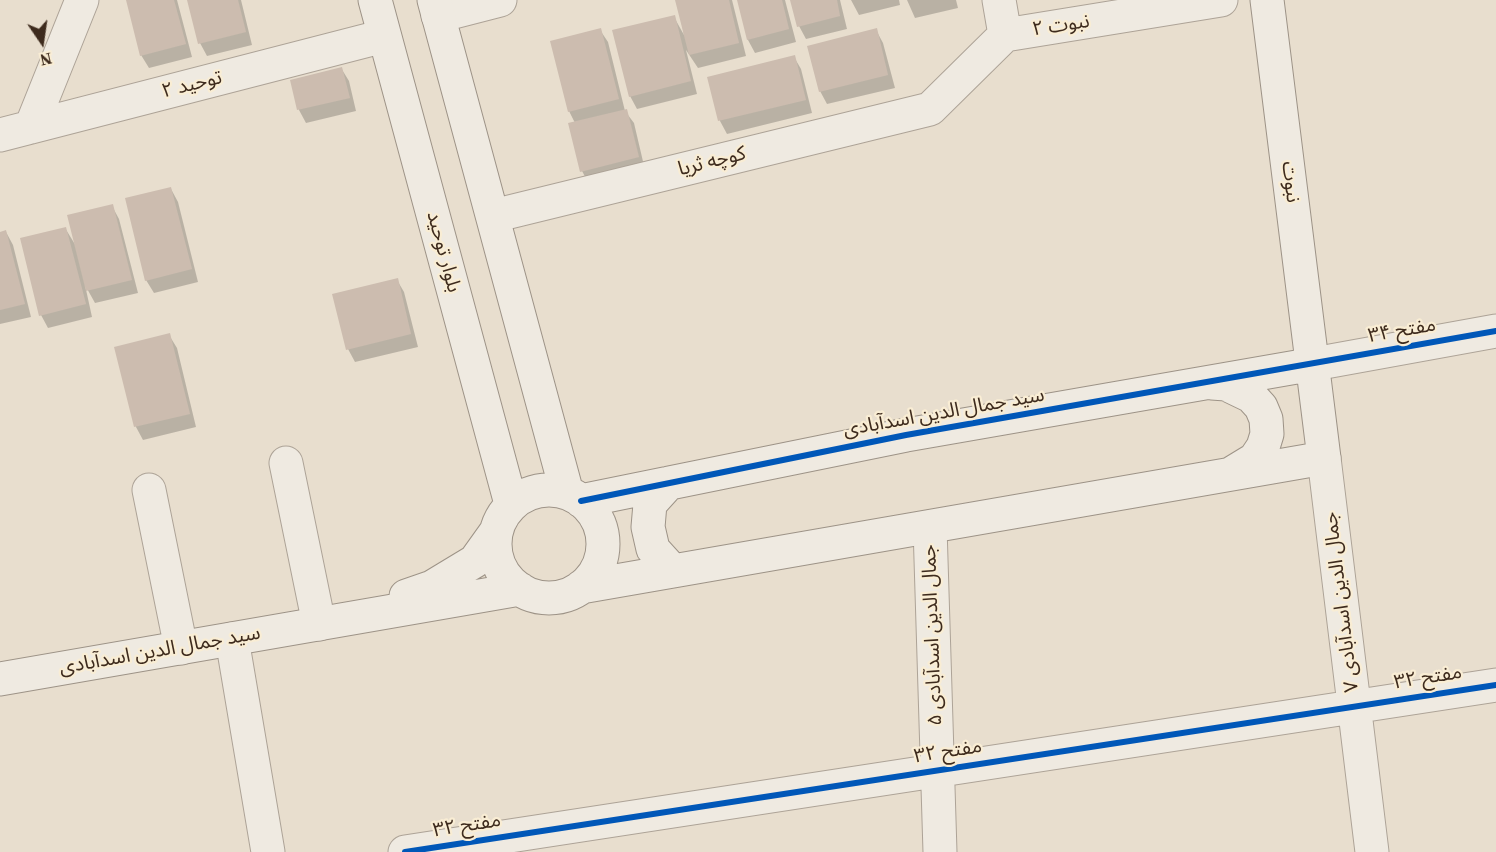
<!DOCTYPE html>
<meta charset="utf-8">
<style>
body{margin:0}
#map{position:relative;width:1496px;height:852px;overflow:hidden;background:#e8dece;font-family:"Source Serif 4",serif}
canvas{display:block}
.north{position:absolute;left:12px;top:12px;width:60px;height:60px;-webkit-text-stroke:4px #f9edd4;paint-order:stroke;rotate:167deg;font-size:16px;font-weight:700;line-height:24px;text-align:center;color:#3e2b1d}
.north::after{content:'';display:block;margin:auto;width:21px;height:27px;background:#3e2b1d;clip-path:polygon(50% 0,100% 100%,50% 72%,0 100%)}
</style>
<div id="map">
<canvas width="1496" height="852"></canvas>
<div class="north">N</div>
</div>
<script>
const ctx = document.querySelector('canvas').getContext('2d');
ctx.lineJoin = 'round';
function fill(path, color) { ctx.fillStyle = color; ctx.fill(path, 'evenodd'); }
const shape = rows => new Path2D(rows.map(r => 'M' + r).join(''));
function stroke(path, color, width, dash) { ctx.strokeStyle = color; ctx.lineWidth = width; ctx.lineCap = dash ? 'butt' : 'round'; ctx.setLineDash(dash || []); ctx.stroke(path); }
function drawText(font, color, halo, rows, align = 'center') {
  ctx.font = font + ' "Source Serif 4","Noto Sans Arabic",serif'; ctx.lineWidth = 4.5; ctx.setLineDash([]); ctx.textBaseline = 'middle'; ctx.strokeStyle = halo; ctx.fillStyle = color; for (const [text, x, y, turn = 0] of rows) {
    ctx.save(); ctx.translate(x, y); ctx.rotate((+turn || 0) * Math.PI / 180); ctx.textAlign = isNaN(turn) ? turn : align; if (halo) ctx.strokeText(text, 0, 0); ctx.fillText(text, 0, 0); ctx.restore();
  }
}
fill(shape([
 [128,0,177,0,192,57,149,68,141,55],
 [189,0,241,0,252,45,207,56,200,43],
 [677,0,732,0,746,56,698,68,686,50,697,94,637,109,630,96,674,17,684,35],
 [738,0,785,0,796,42,755,53,748,40],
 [792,0,840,0,847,29,806,39,799,26],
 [851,0,899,0,900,5,859,15],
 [907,0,956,0,958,8,915,18],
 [600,30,608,42,625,111,634,123,645,170,589,184,582,171,575,123,569,111],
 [876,30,883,43,895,88,827,104,820,91],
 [794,57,801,69,812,113,727,134,720,121,709,78],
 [341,68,349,81,356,111,306,123,299,110,292,81],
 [171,189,178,202,198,282,154,293,146,280],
 [112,206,119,219,138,293,95,303,85,285,92,317,48,328,41,315,65,228,76,246],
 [6,232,13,245,31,317,0,324,0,234],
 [397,280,404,292,418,347,355,362,348,349],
 [169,335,177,348,196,427,143,440,136,427,116,348]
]), '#0003');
fill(shape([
 [126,0,174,0,186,44,140,56],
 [187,0,238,0,246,32,198,44],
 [675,0,729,0,739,43,689,55],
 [737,0,782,0,789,29,747,40],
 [790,0,837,0,840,16,797,27],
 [675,15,691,81,629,97,612,30],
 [601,28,619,99,568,112,550,41],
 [877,28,888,75,819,92,807,46],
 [795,55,806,100,718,121,707,77],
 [342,67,350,98,297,110,290,80],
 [627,109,639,157,580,172,568,123],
 [171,187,192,269,145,281,125,198],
 [113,204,132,280,86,291,67,215],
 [66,227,86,304,39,316,20,238],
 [6,230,25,304,0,310,0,232],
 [398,278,411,334,346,350,332,294],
 [170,333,190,414,134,427,114,347]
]), '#ccbcaf');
const street = shape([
 [999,0,1005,35],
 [438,16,500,0],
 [31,127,82,0],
 [0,135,384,36],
 [493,216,930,109,1005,35,1221,0],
 [1314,364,1496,331],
 [1324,458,1372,852],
 [286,463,319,624],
 [149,490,181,648],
 [930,527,940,852],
 [232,639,268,852],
 [405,852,1496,685]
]);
const secondary = shape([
 [375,0,511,504],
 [434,0,567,493],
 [1212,383,1226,384,1251,396,1261,407,1266,419,1267,434,1263,447,1255,459,1232,473],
 [669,483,650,504,648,527,653,549,673,571],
 '495 544a54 54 0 1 1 108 0a54 54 0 1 1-108 0Z',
 [581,501,906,435,1314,364],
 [581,587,1324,458,1267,0],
 [406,596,432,587,475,561,495,533],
 [0,679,520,589]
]);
stroke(street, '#ada397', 35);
stroke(secondary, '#9d9387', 35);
stroke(street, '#efeae1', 33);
stroke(secondary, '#efeae1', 33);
stroke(shape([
 [581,501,906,435,1496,331],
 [405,852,1496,685]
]), '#0057b8', 6);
drawText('20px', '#3e2b1d', '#f9edd4', [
 ["نبوت ۲",1061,26,-9],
 ["توحید ۲",192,85,-14],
 ["کوچه ثریا",712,162,-14],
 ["نبوت",1290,182,83],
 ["بلوار توحید",443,252,75],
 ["مفتح ۳۴",1402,331,-10],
 ["سید جمال الدین اسدآبادی",944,413,-10],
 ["جمال الدین اسدآبادی ۷",1342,602,-97],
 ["جمال الدین اسدآبادی ۵",933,635,-92],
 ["سید جمال الدین اسدآبادی",160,651,-10],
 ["مفتح ۳۲",1428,678,-9],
 ["مفتح ۳۲",948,752,-9],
 ["مفتح ۳۲",467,826,-9]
]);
</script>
